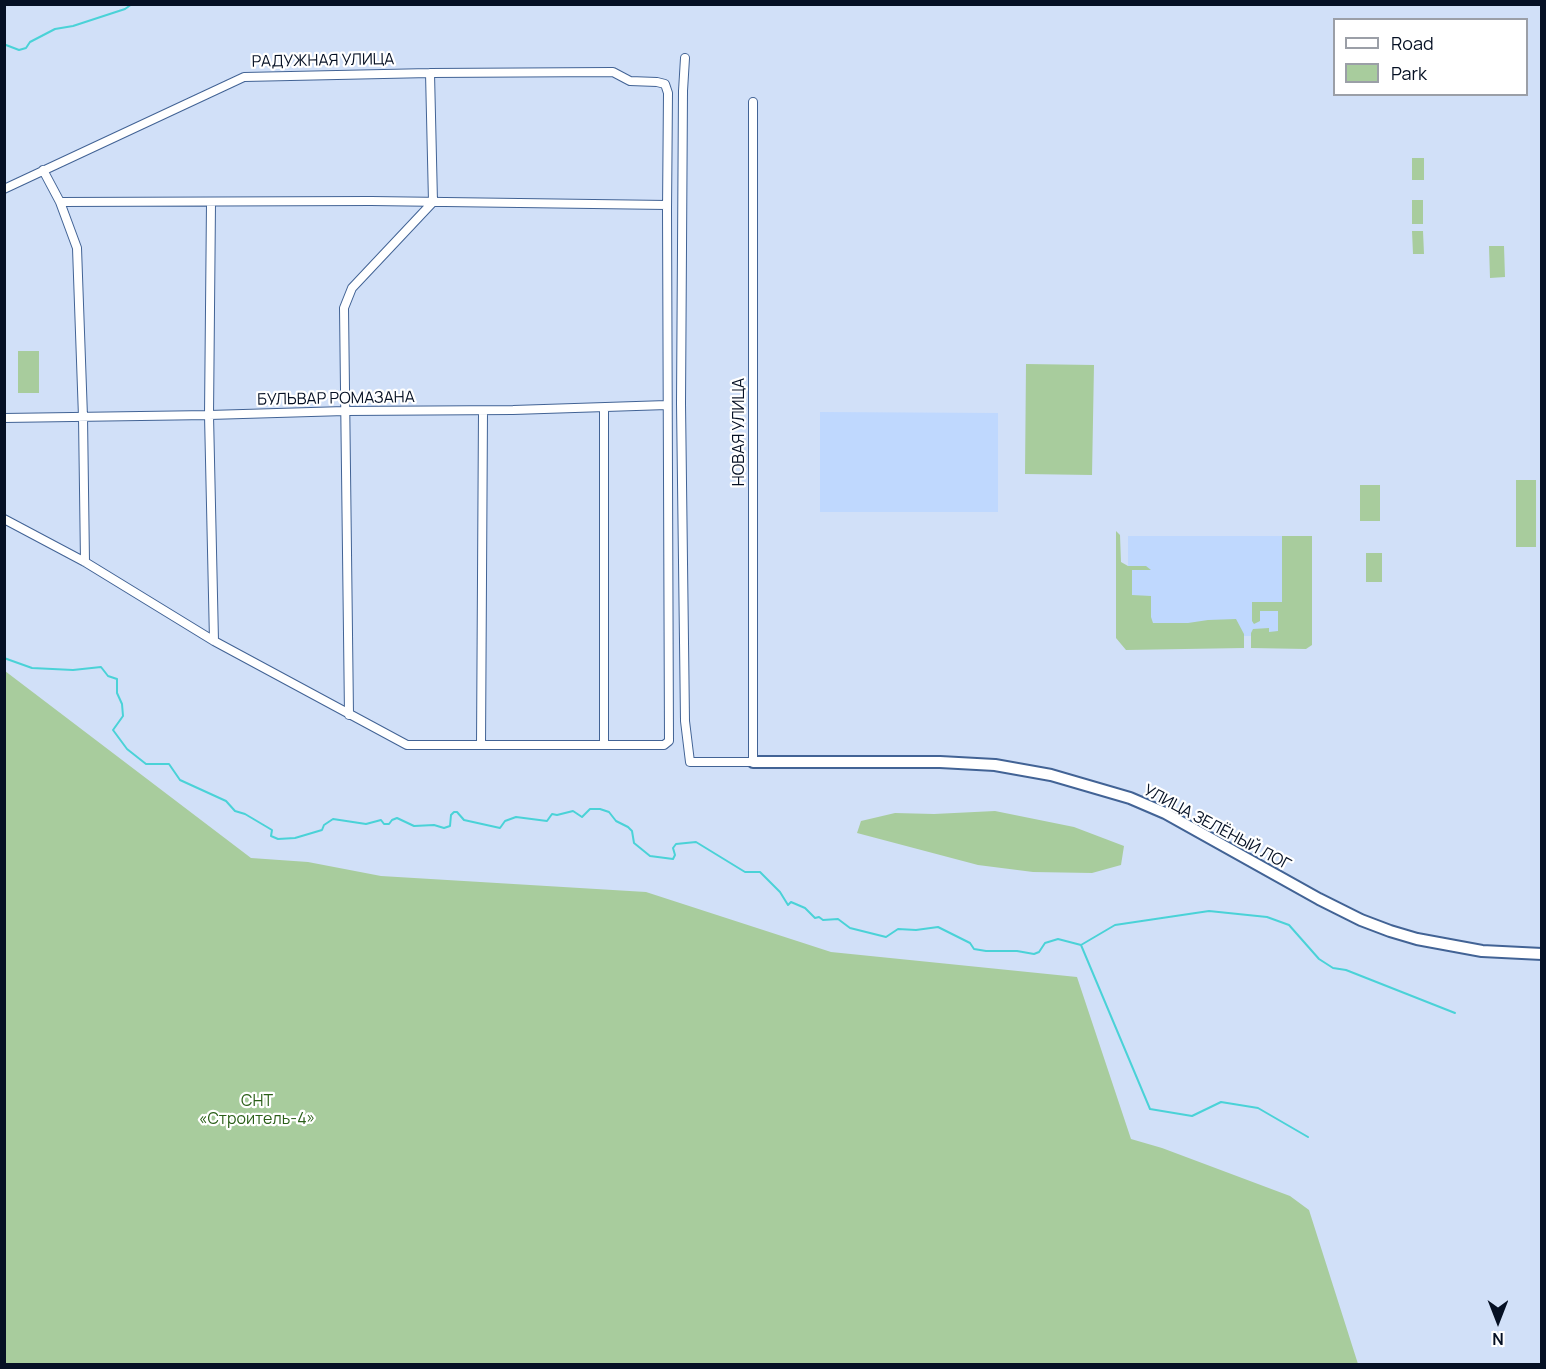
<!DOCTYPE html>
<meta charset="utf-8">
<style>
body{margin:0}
#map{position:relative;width:1546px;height:1369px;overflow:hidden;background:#d1e0f8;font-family:Manrope,sans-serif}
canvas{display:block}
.frame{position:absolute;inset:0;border:6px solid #051024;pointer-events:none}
.legend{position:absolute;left:1333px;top:18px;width:195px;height:78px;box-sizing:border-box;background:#fff;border:2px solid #9b9fa7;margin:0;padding:8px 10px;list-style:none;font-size:18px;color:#051024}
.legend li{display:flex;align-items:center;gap:12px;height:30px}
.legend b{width:30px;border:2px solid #9b9fa7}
.north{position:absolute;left:1468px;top:1291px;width:60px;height:60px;-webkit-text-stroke:4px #fff;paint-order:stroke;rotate:180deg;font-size:16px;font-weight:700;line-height:24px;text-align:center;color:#051024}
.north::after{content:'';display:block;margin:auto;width:21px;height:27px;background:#051024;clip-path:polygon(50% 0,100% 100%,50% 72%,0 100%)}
</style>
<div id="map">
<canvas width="1546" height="1369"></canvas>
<div class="frame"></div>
<ul class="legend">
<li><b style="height:8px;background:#fff"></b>Road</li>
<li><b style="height:16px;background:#a8cc9d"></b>Park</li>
</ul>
<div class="north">N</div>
</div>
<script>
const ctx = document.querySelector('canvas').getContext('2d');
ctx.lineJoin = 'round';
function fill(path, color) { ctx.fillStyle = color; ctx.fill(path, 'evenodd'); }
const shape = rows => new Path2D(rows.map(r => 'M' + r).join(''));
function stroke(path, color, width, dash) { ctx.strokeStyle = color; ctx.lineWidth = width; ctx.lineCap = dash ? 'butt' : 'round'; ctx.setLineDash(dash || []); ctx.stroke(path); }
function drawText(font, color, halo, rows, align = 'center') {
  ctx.font = font + ' Manrope,sans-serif'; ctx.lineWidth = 4.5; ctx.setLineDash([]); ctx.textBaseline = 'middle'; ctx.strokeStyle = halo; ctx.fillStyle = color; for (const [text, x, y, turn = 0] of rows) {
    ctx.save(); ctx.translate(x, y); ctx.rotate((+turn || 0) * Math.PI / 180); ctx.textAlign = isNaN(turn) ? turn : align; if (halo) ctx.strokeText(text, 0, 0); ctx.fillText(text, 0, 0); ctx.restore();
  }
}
fill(shape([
 [820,412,998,413,998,512,820,512],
 [1128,536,1282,536,1282,636,1128,636]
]), '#bfd8fe');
fill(shape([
 [1412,158,1424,158,1424,180,1412,180],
 [1412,200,1423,200,1423,224,1412,224],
 [1412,231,1423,231,1424,254,1413,254],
 [1489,246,1504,246,1505,277,1490,278],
 [18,351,39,351,39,393,18,393],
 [1026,364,1094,365,1092,475,1025,474],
 [1516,480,1536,480,1536,547,1516,547],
 [1360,485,1380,485,1380,521,1360,521],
 [1116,531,1120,535,1121,562,1128,566,1146,566,1151,570,1132,570,1132,595,1151,596,1151,617,1153,623,1188,623,1208,620,1236,619,1244,634,1244,648,1126,650,1116,638],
 [1282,536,1312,536,1312,645,1306,649,1251,648,1251,633,1253,629,1269,628,1269,632,1278,631,1278,611,1260,611,1260,621,1254,624,1252,621,1252,602,1282,602],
 [1366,553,1382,553,1382,582,1366,582],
 [5,671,251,858,308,862,381,876,646,892,831,952,1077,977,1131,1139,1162,1148,1290,1196,1309,1210,1358,1364,5,1364],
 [995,811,1074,827,1124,846,1121,865,1092,873,1033,872,978,865,857,833,861,821,895,813,934,814]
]), '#a8cc9d');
stroke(shape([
 [1142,4,1161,4],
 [4,46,6,45,19,50,26,48,30,42,55,29,73,26,125,9,132,4],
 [4,658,32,668,73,670,101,667,108,676,117,679,117,693,122,704,123,716,113,730,127,749,146,764,169,764,180,780,226,801,235,811,245,814,272,830,271,836,278,839,295,838,322,830,324,825,333,819,366,824,381,820,384,824,389,824,392,820,397,818,414,826,434,825,444,828,450,826,451,815,454,812,457,812,464,820,500,828,505,821,516,817,547,821,552,814,557,815,573,811,582,817,590,809,600,809,609,812,616,821,628,827,632,831,634,843,650,856,673,859,675,855,673,848,676,844,696,842,745,872,760,872,780,892,788,905,791,902,805,908,815,918,819,917,823,920,838,919,850,928,886,937,898,929,916,930,938,927,970,943,974,949,986,951,1017,951,1034,954,1039,952,1045,943,1058,939,1081,945,1115,925,1209,911,1267,917,1289,925,1319,959,1333,968,1346,970,1455,1013],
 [1081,945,1150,1109,1192,1116,1221,1102,1258,1108,1308,1137]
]), '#4ad2d7', 2);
const minor = shape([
 [685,58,683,91,681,403,685,721,690,762,753,762,753,102],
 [43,170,60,202,77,248,83,417,85,562],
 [4,189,244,77,430,73,613,72,630,81,657,82,665,84,668,93,667,210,669,741,664,745,407,745,214,641,85,562,4,519],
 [60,202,371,201,667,205],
 [211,203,209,415,214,641],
 [604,408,604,745],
 [4,418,209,415,345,411,513,410,667,405],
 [349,715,344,308,352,288,433,202,430,73],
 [481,745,483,411]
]);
const tertiary = shape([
 [753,762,940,762,995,765,1051,775,1130,798,1165,813,1319,899,1361,920,1390,931,1417,939,1482,951,1542,954]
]);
stroke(minor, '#426395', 10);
stroke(tertiary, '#426395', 14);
stroke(minor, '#fff', 8);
stroke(tertiary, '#fff', 10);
drawText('16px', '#051024', '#fff', [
 ["РАДУЖНАЯ УЛИЦА",323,61,-1],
 ["БУЛЬВАР РОМАЗАНА",336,399,-1],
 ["НОВАЯ УЛИЦА",740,432,-90],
 ["УЛИЦА ЗЕЛЁНЫЙ ЛОГ",1217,828,28]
]);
drawText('16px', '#2a5f18', '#fff', [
 ["СНТ",257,1102],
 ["«Строитель-4»",257,1120]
]);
</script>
